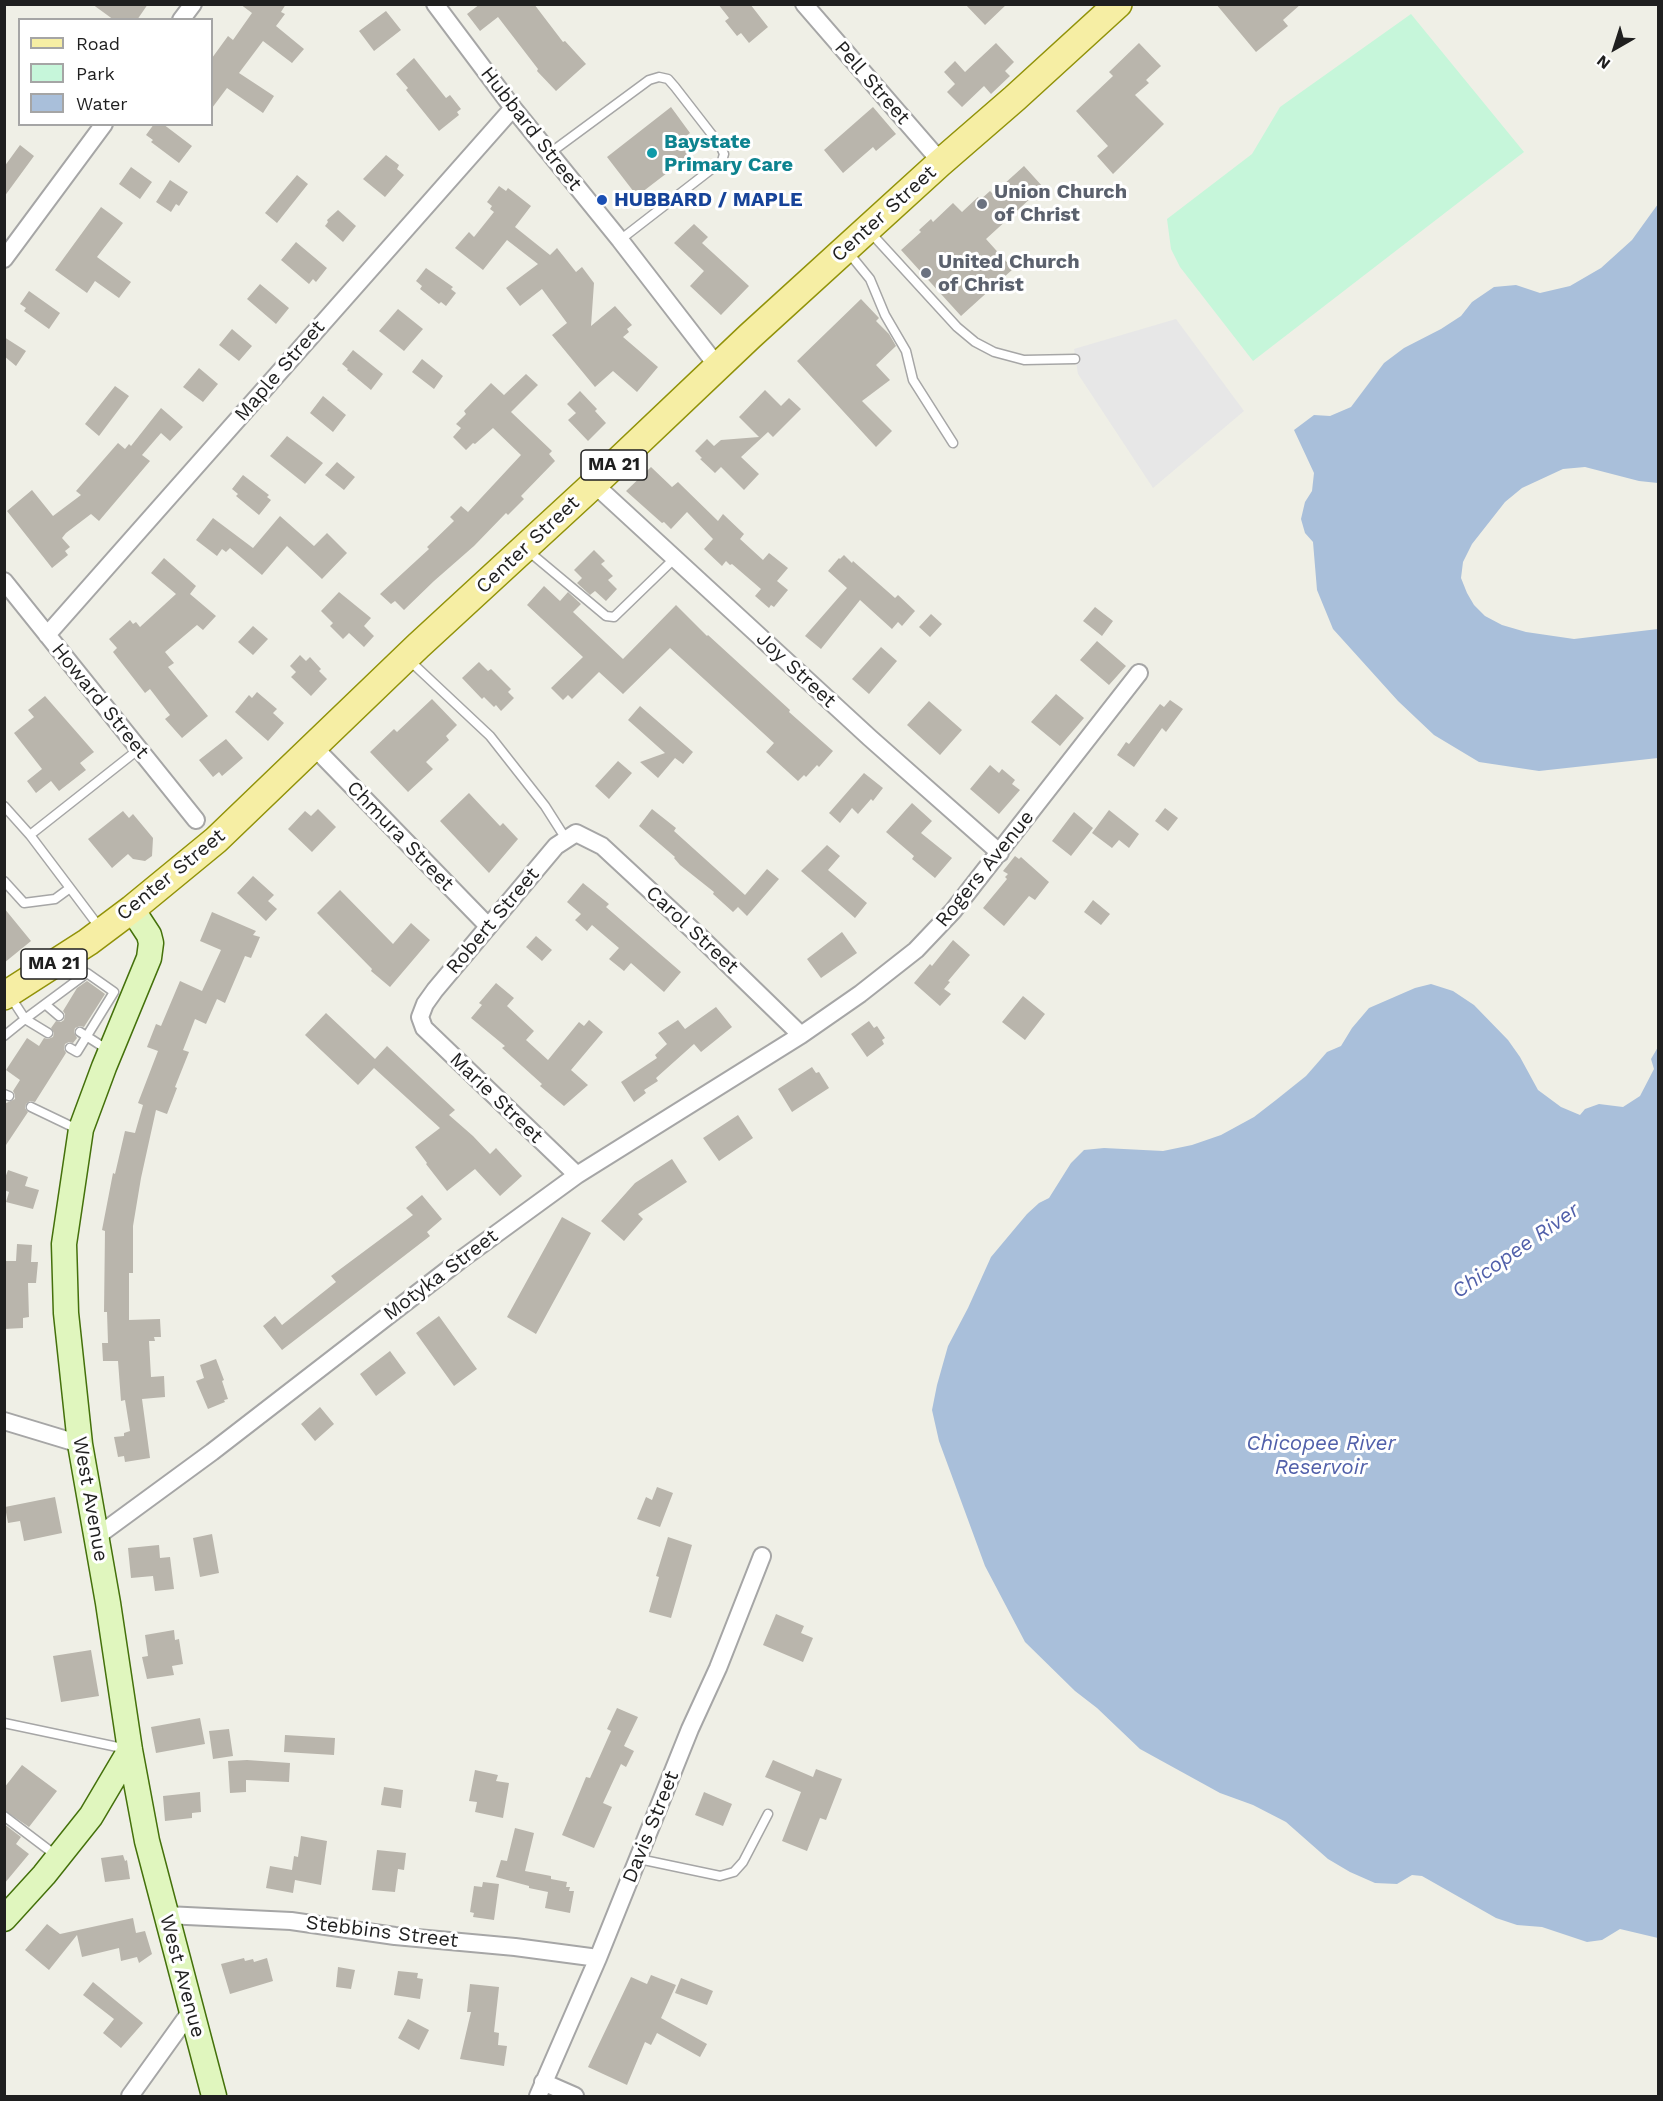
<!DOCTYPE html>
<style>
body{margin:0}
#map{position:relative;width:1663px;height:2101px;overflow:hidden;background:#efefe6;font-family:"Work Sans",sans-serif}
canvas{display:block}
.frame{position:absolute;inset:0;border:6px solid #1f1f1f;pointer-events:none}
.legend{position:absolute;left:18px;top:18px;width:195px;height:108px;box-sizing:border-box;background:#fff;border:2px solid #a5a5a5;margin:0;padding:8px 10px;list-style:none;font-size:18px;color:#1f1f1f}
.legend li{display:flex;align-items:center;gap:12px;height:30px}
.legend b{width:30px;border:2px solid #a5a5a5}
.north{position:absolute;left:1585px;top:18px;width:60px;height:60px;-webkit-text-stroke:4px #fff;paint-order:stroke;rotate:219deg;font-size:16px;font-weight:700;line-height:24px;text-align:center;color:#1f1f1f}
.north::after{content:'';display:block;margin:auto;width:21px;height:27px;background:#1f1f1f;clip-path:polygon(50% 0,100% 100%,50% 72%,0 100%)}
</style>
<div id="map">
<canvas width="1663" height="2101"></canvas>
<div class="frame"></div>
<ul class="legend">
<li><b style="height:8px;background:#f6eea4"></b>Road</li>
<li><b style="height:16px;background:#c6f6da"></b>Park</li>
<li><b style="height:16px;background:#a9bfda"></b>Water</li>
</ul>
<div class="north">N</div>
</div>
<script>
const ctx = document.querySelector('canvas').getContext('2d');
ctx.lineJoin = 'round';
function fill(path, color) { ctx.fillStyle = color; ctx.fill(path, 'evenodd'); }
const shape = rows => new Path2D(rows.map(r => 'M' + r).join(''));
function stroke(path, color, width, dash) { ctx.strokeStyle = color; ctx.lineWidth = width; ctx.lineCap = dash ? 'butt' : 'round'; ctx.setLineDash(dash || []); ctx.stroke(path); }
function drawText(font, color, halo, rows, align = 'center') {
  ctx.font = font + ' "Work Sans",sans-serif'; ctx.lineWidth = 6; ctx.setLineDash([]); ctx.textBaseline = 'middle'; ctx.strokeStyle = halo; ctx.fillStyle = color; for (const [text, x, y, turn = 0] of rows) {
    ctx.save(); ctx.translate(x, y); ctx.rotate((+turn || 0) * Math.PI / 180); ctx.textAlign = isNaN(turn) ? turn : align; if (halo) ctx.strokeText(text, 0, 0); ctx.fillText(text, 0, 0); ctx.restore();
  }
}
fill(shape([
 [1411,14,1524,152,1253,361,1180,267,1171,249,1167,219,1252,154,1280,107]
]), '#c6f6da');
fill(shape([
 [1176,319,1244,411,1153,488,1078,374,1074,349]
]), '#e7e7e7');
fill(shape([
 [1658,204,1658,483,1639,481,1585,467,1563,469,1522,488,1505,502,1472,544,1463,562,1461,578,1467,593,1474,605,1485,616,1502,625,1526,632,1574,639,1658,629,1658,758,1539,771,1479,762,1434,735,1398,701,1333,629,1317,590,1313,542,1305,533,1301,519,1305,502,1312,491,1314,473,1294,430,1314,415,1330,416,1351,407,1384,363,1404,348,1441,329,1461,316,1472,302,1494,287,1516,285,1540,293,1570,286,1601,268,1632,240],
 [1431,984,1453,991,1474,1005,1508,1040,1520,1057,1538,1090,1561,1107,1580,1115,1585,1109,1599,1104,1623,1107,1640,1096,1654,1069,1651,1059,1658,1047,1658,1938,1620,1929,1602,1940,1587,1942,1542,1927,1517,1925,1496,1918,1422,1876,1412,1875,1397,1884,1375,1883,1350,1872,1328,1859,1286,1822,1253,1805,1220,1793,1140,1749,1097,1708,1075,1691,1025,1642,985,1566,939,1441,932,1410,937,1385,948,1346,968,1308,991,1257,1027,1214,1039,1203,1049,1198,1071,1163,1084,1150,1104,1148,1163,1151,1192,1145,1221,1135,1254,1117,1276,1100,1306,1076,1327,1052,1341,1046,1352,1028,1369,1008,1415,988]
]), '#a9bfda');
fill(shape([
 [92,4,148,4,137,20,114,20],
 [240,4,286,4,281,12,285,14,276,26,304,49,292,63,263,41,239,73,274,96,263,113,227,88,212,108,212,58,228,36,233,40,252,13],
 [480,4,534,4,563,42,565,41,586,64,556,91,537,71,538,69,498,17,480,31,467,14],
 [718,4,750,4,768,27,749,43,741,33,737,36,725,21,729,18],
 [965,4,1007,4,985,25],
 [1216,4,1301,4,1283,20,1288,26,1256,52],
 [386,11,401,30,374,51,359,31],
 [996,43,1014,62,1005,71,1010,76,991,94,984,86,962,107,947,92,955,84,944,72,955,61,965,72],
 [1139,43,1161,66,1146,80,1149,83,1135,95,1164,124,1113,174,1097,156,1108,146,1076,111,1113,76,1109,72],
 [414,58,446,98,450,95,461,109,457,112,459,115,439,131,406,90,408,88,396,74],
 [671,107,690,133,686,136,697,150,637,196,607,157],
 [873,107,896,134,876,151,873,147,843,173,824,150],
 [154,124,163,124,192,146,179,163,151,142,153,140,146,135],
 [20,145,34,156,4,197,4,167],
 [386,155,399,165,397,169,404,175,385,197,363,179],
 [1024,166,1043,187,986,239,1013,269,961,316,901,250,921,232,919,230,931,219,933,222,953,203,962,212,978,197,980,200,990,191,993,194],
 [131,167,152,182,140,199,119,184],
 [297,175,308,184,277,223,265,213],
 [170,180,188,192,179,206,176,204,171,212,156,202],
 [499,186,506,191,508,188,531,206,515,227,550,255,557,248,576,272,582,267,594,283,591,326,615,306,632,325,627,329,629,332,623,337,658,367,637,392,613,371,595,387,552,335,567,323,542,289,520,306,506,288,538,264,507,240,483,270,455,248,469,232,474,237,494,212,490,209,492,206,487,202],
 [101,207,123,223,97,257,131,282,119,298,95,281,87,293,55,270],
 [338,210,356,226,343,242,325,226,328,222,327,220],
 [694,224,708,237,702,243,749,286,721,315,690,286,704,271,674,243],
 [296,242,327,268,316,282,313,279,309,284,281,260],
 [426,268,453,287,451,289,456,293,446,306,441,302,439,304,420,289,422,286,416,281],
 [260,284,289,308,276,324,247,299],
 [29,291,60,313,49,329,24,311,26,308,20,304],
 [861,299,879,318,876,321,889,334,896,346,876,365,890,380,862,401,892,431,876,447,797,361],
 [398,309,423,329,404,351,379,331],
 [232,329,252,346,239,361,219,345],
 [4,337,26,351,16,366,4,356],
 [353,350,383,374,371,390,347,370,348,369,342,364],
 [422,359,443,376,434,389,412,372],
 [199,368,218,384,203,402,183,387],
 [526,374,538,385,511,412,552,451,549,454,555,461,521,496,524,499,508,515,506,513,474,546,434,581,404,610,395,601,391,604,380,594,429,549,427,547,454,521,450,517,461,506,468,512,521,455,493,428,475,444,473,443,466,450,453,437,461,428,456,424,466,414,464,411,491,383,504,395],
 [115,386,129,396,99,436,85,424],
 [765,390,781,406,789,398,801,409,773,437,768,432,741,457,759,474,744,490,721,467,715,473,700,459,702,458,695,451,707,439,714,446,721,440,759,437,739,417],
 [580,391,597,409,595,411,606,423,588,441,568,420,576,413,567,404],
 [323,396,346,415,333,432,310,413],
 [161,408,183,427,170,441,161,433,142,455,150,461,99,521,91,514,66,533,62,538,70,547,65,551,68,555,52,568,7,511,32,490,53,516,81,495,76,491,118,443,125,449,129,444,131,446],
 [287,436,323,463,305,484,270,456],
 [337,462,355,477,344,490,325,475],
 [651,467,672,487,678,482,718,521,723,514,744,534,740,539,763,560,769,553,788,568,777,581,788,590,774,607,771,605,769,608,755,596,761,589,732,564,730,565,726,561,722,566,704,549,713,539,687,512,671,529,664,522,662,523,626,491],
 [243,475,269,495,267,497,271,500,259,515,236,496,238,494,232,489],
 [280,516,314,546,327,533,347,553,322,579,287,546,262,575,230,548,226,552,222,549,217,556,196,540,213,518,253,548],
 [594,550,605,561,601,564,613,576,608,580,617,589,606,601,595,591,590,595,577,583,582,578,574,570],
 [844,555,852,563,853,561,895,598,898,595,915,611,902,626,898,622,892,629,860,600,821,649,805,636,847,588,828,571,839,558,840,559],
 [164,558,196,586,190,594,216,616,203,630,197,625,165,652,174,663,168,667,208,716,182,738,165,719,170,715,150,689,145,693,113,652,117,648,109,639,130,620,133,624,136,622,140,627,176,594,151,573],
 [544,586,560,601,568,592,581,604,573,612,623,659,676,605,707,636,708,635,790,710,789,712,833,751,819,767,817,765,806,777,804,775,798,781,766,752,774,743,670,648,623,694,599,672,572,699,568,695,563,700,551,688,583,657,527,605],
 [339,592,371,618,364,626,374,636,364,647,349,633,343,639,330,626,333,623,321,611],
 [1095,607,1113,621,1102,636,1083,621],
 [931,614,942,624,930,637,919,627],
 [253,626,268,639,253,655,238,642],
 [1097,641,1126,666,1109,685,1080,660],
 [881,647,897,661,869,694,852,679],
 [300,655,306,661,310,657,321,669,319,671,327,679,311,696,291,677,296,672,290,666],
 [479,662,488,671,491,669,511,689,508,692,514,698,501,711,496,705,494,707,484,697,482,699,462,678],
 [257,692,277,709,273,713,284,723,268,741,235,712,249,695,252,698],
 [1056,694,1084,718,1060,746,1031,722],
 [45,696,94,752,80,763,86,770,59,791,51,781,36,793,27,781,42,769,14,733,34,717,28,710],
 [432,699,457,725,446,736,449,740,426,762,433,769,408,792,370,752,394,729,397,732],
 [1170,700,1183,709,1166,732,1162,728,1134,767,1117,755,1126,742,1129,744,1160,704,1164,707],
 [929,701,962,730,940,755,907,725],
 [640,706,693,752,683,764,675,758,658,778,640,762,665,753,628,720],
 [226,739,243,758,222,776,219,772,213,777,199,760],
 [618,761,632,773,609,799,595,786],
 [990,765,999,773,1002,769,1015,780,1012,784,1020,790,999,814,970,789],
 [864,773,883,788,873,801,871,799,858,814,852,808,840,823,829,813],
 [469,793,500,826,503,823,518,839,489,873,440,821],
 [912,803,932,821,921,833,952,858,935,878,912,859,914,856,886,832],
 [1165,808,1178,818,1168,831,1155,821],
 [318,809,336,827,312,852,288,829,305,811,311,816],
 [652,809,676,828,674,831,745,895,767,869,779,879,747,916,738,907,733,912,713,894,714,892,680,865,674,858,675,857,639,826],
 [1109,810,1139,834,1129,848,1119,840,1112,848,1092,833],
 [123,811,129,818,133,814,153,838,152,856,145,861,133,859,128,854,112,868,88,839],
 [1074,812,1093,828,1071,856,1052,841],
 [827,845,840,856,828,870,867,903,855,918,801,871],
 [1015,856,1019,859,1021,857,1049,882,1035,900,1029,896,1004,926,983,908,1007,879,1005,877,1008,874,1003,871],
 [253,876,274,895,268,901,277,909,266,921,237,893],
 [583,883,609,904,606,907,681,972,664,992,631,963,624,971,609,959,619,948,592,925,587,931,575,920,581,914,567,902],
 [340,890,393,944,411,923,430,940,390,987,371,971,372,969,317,913],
 [1093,900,1110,914,1101,925,1084,912],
 [4,908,31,941,4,963],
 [212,912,256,931,253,935,260,937,251,958,245,956,225,1003,217,999,206,1024,195,1019,183,1050,189,1052,175,1087,177,1088,167,1114,156,1110,141,1178,133,1226,133,1273,129,1273,129,1320,160,1319,161,1337,154,1337,155,1341,149,1341,151,1377,164,1376,165,1397,142,1399,150,1458,125,1462,124,1456,118,1457,114,1437,124,1436,124,1433,130,1431,125,1400,121,1401,118,1361,103,1361,102,1343,108,1343,107,1312,104,1312,105,1231,102,1230,113,1173,115,1174,125,1131,135,1133,143,1105,138,1103,158,1051,147,1047,156,1024,161,1026,180,981,202,991,221,950,200,941],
 [842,932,857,953,821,978,807,959],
 [536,936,552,950,542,961,526,947],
 [953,940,970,955,948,981,950,982,944,989,951,994,940,1006,914,983,930,964,932,966],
 [87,981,105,994,84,1027,80,1026,75,1028,74,1032,77,1038,73,1043,69,1042,65,1044,64,1049,66,1053,35,1102,30,1101,26,1104,25,1108,28,1112,4,1148,4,1104,15,1099,15,1095,13,1091,20,1080,6,1070,27,1038,39,1046,44,1038,48,1039,53,1037,54,1033,51,1028,56,1021,61,1022,64,1020,65,1014,63,1011,77,988],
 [496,983,514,998,507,1006,534,1031,526,1040,548,1060,579,1022,584,1026,589,1020,603,1032,571,1070,588,1085,564,1106,540,1086,542,1084,502,1048,505,1046,471,1018,482,1005,479,1003],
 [1023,996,1045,1014,1025,1040,1002,1022],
 [716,1007,732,1027,701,1052,694,1044,656,1078,658,1081,644,1090,646,1093,634,1102,621,1082,657,1058,655,1055,667,1044,658,1033,678,1020,685,1029],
 [326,1013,375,1059,387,1046,455,1110,449,1115,473,1136,490,1154,496,1148,522,1176,500,1196,475,1169,447,1191,426,1164,427,1163,415,1147,440,1128,374,1068,358,1085,305,1035],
 [869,1021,874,1028,877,1026,885,1038,882,1040,884,1044,867,1057,851,1034],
 [812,1067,816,1073,819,1072,829,1088,792,1112,778,1089],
 [738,1115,753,1138,719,1161,703,1138],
 [672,1159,687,1182,638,1214,643,1219,624,1241,601,1221,635,1183],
 [8,1170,28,1177,25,1186,39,1190,33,1209,6,1202,9,1192,4,1190,4,1181],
 [422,1195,442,1219,427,1232,430,1236,282,1350,263,1326,275,1316,282,1325,336,1282,331,1276,413,1215,406,1208],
 [562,1217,591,1233,536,1334,507,1317],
 [17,1244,32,1245,31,1262,38,1262,36,1283,28,1283,29,1317,23,1318,23,1328,4,1329,4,1261,16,1261],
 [439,1316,477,1369,454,1386,416,1333],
 [390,1351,406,1373,376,1396,360,1374],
 [216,1359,224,1380,222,1381,228,1399,224,1400,225,1402,208,1409,196,1381,204,1378,200,1365],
 [320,1407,334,1424,315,1441,301,1424],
 [657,1487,673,1493,660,1527,637,1519,646,1497,652,1500],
 [55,1497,62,1533,24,1541,20,1521,8,1523,5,1507],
 [212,1534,219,1573,200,1577,193,1538],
 [668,1537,692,1545,671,1618,649,1612,659,1577,656,1576],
 [159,1545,160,1558,170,1557,174,1589,155,1591,153,1576,131,1578,128,1548],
 [776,1614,804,1626,801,1633,813,1638,803,1662,763,1645],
 [174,1630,175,1640,179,1639,183,1664,172,1666,174,1675,147,1679,142,1657,148,1656,145,1635],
 [91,1650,99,1696,61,1702,53,1656],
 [617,1708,638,1717,624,1746,634,1751,626,1767,621,1764,603,1803,612,1807,594,1848,562,1835,586,1777,590,1778,611,1731,607,1729],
 [200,1718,205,1744,156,1753,151,1727],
 [229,1729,233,1756,213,1759,209,1731],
 [285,1735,335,1738,334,1755,284,1752],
 [247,1760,290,1763,289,1782,246,1780,246,1792,230,1793,228,1761],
 [773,1760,813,1777,816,1769,842,1779,826,1820,820,1818,807,1851,782,1841,801,1792,765,1777],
 [22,1765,57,1791,29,1827,4,1810,4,1788],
 [475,1770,498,1775,496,1781,509,1783,503,1818,475,1812,477,1802,469,1801],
 [384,1787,403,1790,401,1808,381,1805],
 [200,1792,201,1812,192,1813,192,1818,165,1821,163,1796],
 [704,1792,732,1804,723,1826,695,1815],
 [4,1824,21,1837,16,1844,29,1854,4,1884],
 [515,1828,534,1833,525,1871,551,1876,551,1879,567,1882,566,1887,570,1887,569,1891,574,1891,570,1913,545,1908,548,1892,529,1888,529,1886,496,1877,501,1860,507,1861],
 [301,1836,327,1841,321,1885,295,1880,293,1893,266,1888,270,1866,292,1870,294,1856,298,1857],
 [377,1850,406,1853,404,1870,398,1869,395,1892,372,1890],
 [123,1855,125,1861,127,1860,130,1879,105,1882,101,1858],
 [483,1882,499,1884,494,1920,473,1917,474,1913,470,1912,474,1886,482,1887],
 [133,1918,136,1933,145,1931,152,1954,139,1963,137,1957,121,1961,119,1948,82,1957,77,1935,49,1970,25,1950,47,1924,60,1934],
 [244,1958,245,1961,253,1959,254,1962,267,1958,273,1981,230,1994,221,1964],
 [338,1967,355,1970,351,1989,336,1987],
 [398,1971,418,1973,417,1978,423,1979,420,1999,394,1995],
 [651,1975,676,1985,661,2018,707,2044,700,2057,657,2033,651,2045,645,2042,627,2085,588,2067,631,1977,647,1984],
 [681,1978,713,1991,707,2005,675,1993],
 [93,1982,143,2023,121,2048,103,2033,114,2019,83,1995],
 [470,1984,499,1987,494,2032,499,2033,498,2045,507,2046,504,2066,460,2059,471,2012,467,2012],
 [408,2019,429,2030,419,2050,398,2038]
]), '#b9b5ac');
const service = shape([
 [550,153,649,80,659,77,668,79,675,87,720,145,724,154,722,161,620,240],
 [870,232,957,327,975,342,994,352,1024,360,1075,359],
 [848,252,870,279,885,315,906,351,913,380,953,443],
 [527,550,606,616,614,617,675,558],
 [409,660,490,736,545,806,566,839],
 [4,806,30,835,70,888,55,899,24,903,4,881],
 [30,835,139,749],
 [70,888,100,928],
 [45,1004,59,1016],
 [80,1032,108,1050],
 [48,1033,25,1019,87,973,114,992,77,1052,70,1048],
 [4,1036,25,1019,10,996],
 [4,1094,9,1096],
 [31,1107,79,1130],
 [4,1723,127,1749],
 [4,1816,58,1857],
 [639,1859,720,1876,734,1872,743,1862,768,1814]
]);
const minor = shape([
 [435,4,513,108,620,240,718,367],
 [804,4,941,162],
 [181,20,193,4],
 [4,259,104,124],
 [594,484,870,738,1000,853],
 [4,581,196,820],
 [47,635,513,108],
 [313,746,488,926],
 [577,1175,424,1028,420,1017,425,1004,435,990,556,846,576,833,602,846,698,935,801,1035],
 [4,1421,80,1444],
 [96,1537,212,1452,459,1261,577,1175,801,1035,860,994,916,950,953,911,1139,673],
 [166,1915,291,1921,395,1936,515,1947,598,1958],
 [543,2082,575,2096],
 [130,2096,191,2011],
 [538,2096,598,1958,690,1729,718,1668,762,1556]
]);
const secondary = shape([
 [132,909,149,935,151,943,149,958,104,1067,81,1129,64,1244,66,1313,80,1444,108,1603,130,1750,147,1841,214,2096],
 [4,1919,44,1875,91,1816,130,1750]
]);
const primary = shape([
 [4,996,88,942,132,909,216,840,418,646,594,484,750,336,940,163,1015,98,1118,4]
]);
stroke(service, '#a6a6a6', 11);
stroke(minor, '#a6a6a6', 20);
stroke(secondary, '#44710b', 27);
stroke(primary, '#919209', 30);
stroke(service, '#fff', 8);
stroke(minor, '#fff', 16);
stroke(secondary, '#e0f6be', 24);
stroke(primary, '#f6eea4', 27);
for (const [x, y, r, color] of [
 [652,153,6,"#0f9aa8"],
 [602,200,6,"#1a4fb4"],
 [982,204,6,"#6b7280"],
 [926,273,6,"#6b7280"]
]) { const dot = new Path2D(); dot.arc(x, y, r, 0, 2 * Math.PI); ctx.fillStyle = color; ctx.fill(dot); stroke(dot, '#fff', 2); }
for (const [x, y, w] of [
 [614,465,66],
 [54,964,66]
]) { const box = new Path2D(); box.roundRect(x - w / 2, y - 15, w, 30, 4.5); ctx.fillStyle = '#fff'; ctx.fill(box); stroke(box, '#1f1f1f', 1.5); }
drawText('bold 18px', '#1f1f1f', null, [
 ["MA 21",614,465],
 ["MA 21",54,964]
]);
drawText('20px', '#1f1f1f', '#fff', [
 ["Pell Street",872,83,49],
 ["Hubbard Street",531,129,52],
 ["Center Street",884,214,-42],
 ["Maple Street",280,371,-49],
 ["Center Street",528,545,-43],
 ["Joy Street",796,670,43],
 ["Howard Street",100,701,51],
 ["Chmura Street",400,836,46],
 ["Rogers Avenue",985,869,-51],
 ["Center Street",171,875,-39],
 ["Robert Street",493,921,-50],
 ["Carol Street",692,930,43],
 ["Marie Street",496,1098,44],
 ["Motyka Street",441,1275,-37],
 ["West Avenue",90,1499,80],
 ["Davis Street",651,1827,-68],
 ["Stebbins Street",382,1932,7],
 ["West Avenue",182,1976,75]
]);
drawText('bold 20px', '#0d838f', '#fff', [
 ["Baystate",664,142],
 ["Primary Care",664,165]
], 'left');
drawText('bold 20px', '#5b616d', '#fff', [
 ["Union Church",994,192],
 ["of Christ",994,215],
 ["United Church",938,262],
 ["of Christ",938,285]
], 'left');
drawText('bold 20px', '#164399', '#fff', [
 ["HUBBARD / MAPLE",614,200]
], 'left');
drawText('italic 21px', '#5160aa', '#fff', [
 ["Chicopee River",1516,1251,-35],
 ["Chicopee River",1321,1444],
 ["Reservoir",1321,1468]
]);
</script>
